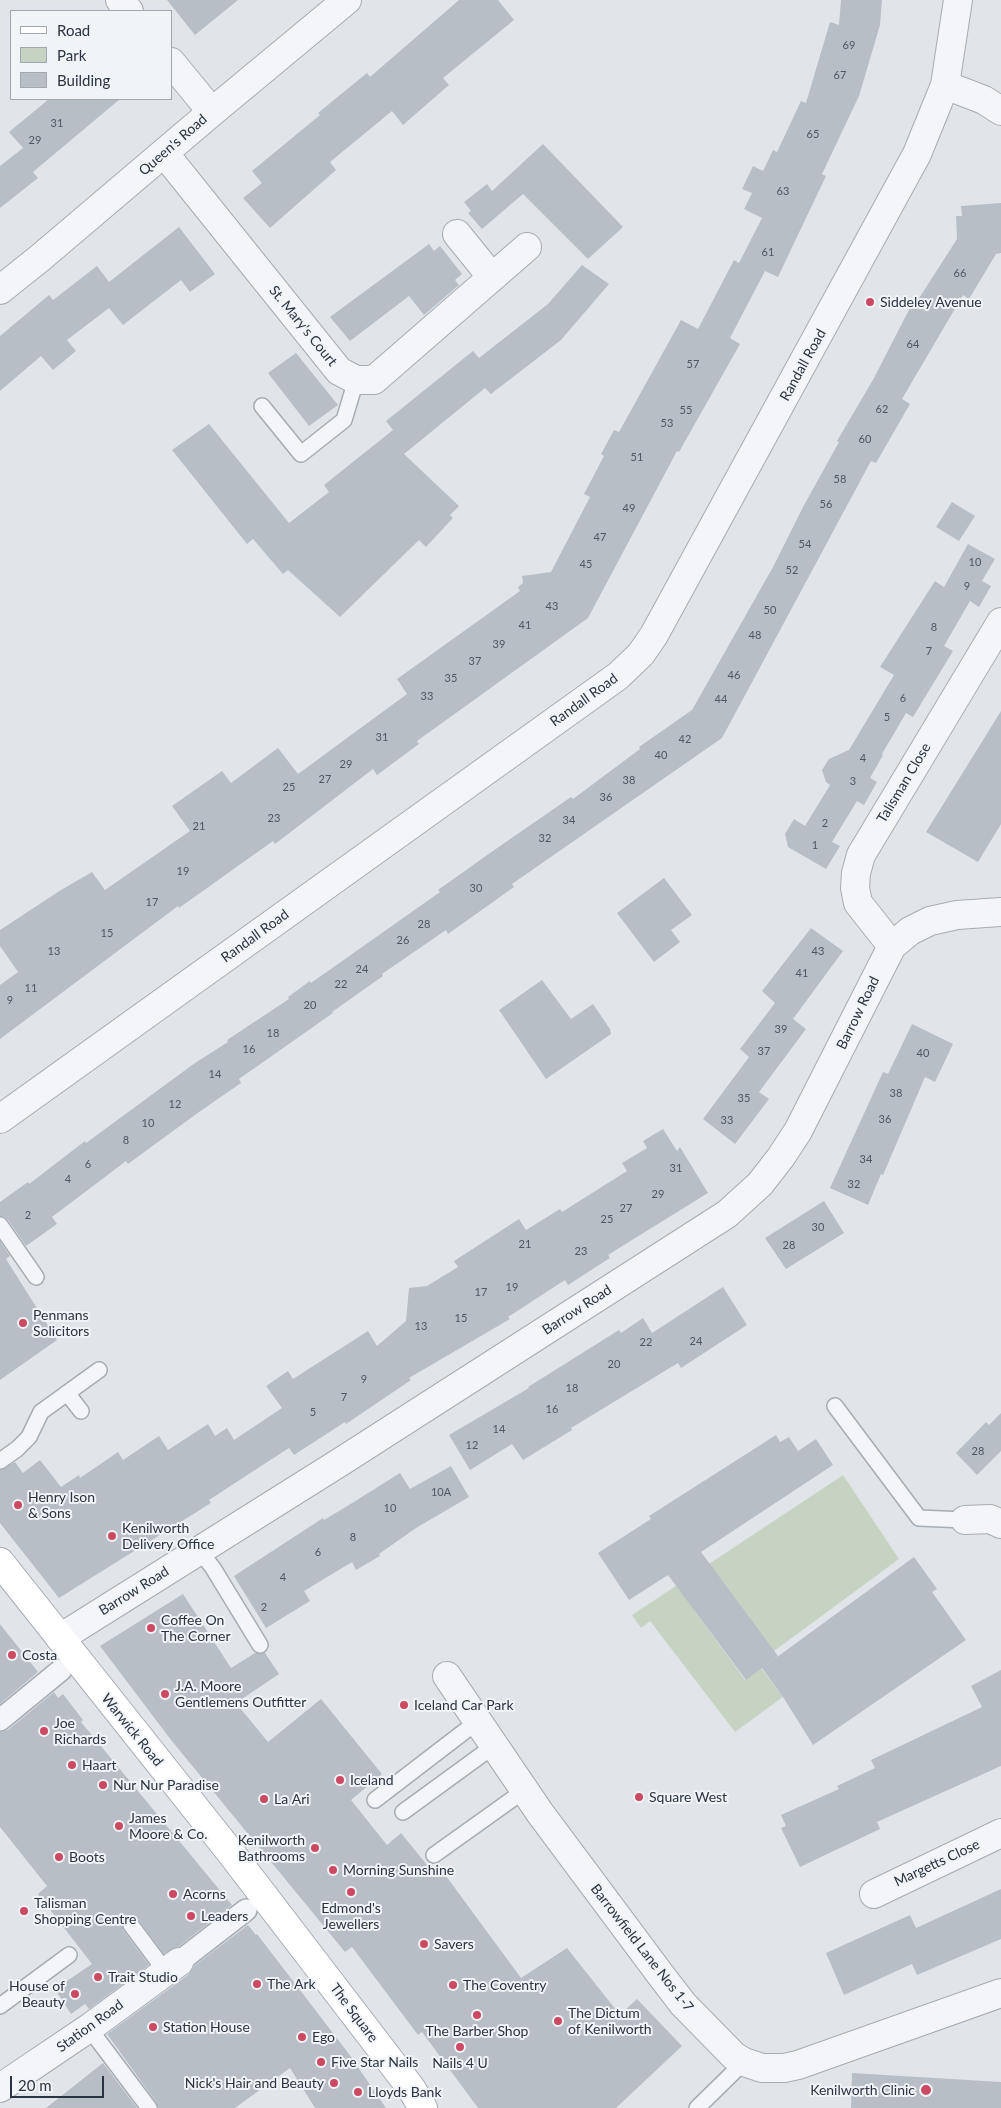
<!DOCTYPE html>
<style>
body{margin:0}
#map{position:relative;width:1001px;height:2108px;overflow:hidden;background:#e1e5e9;font-family:Lato,sans-serif}
canvas{display:block}
.legend{position:absolute;left:10px;top:10px;width:162px;height:90px;box-sizing:border-box;background:#f1f4f7;border:1px solid #a1a7ae;margin:0;padding:6px 9px;list-style:none;font-size:15px;color:#2a3341}
.legend li{display:flex;align-items:center;gap:10px;height:25px}
.legend b{width:25px;border:1px solid #a1a7ae}
.scale{position:absolute;left:10px;top:2076px;width:94px;height:22px;box-sizing:border-box;border:2px solid #2a3341;border-top:0;padding-left:6px;font-size:15px;line-height:18px;white-space:nowrap;color:#2a3341;-webkit-text-stroke:4px #f1f4f7;paint-order:stroke}
</style>
<div id="map">
<canvas width="1001" height="2108"></canvas>
<ul class="legend">
<li><b style="height:6px;background:#fff"></b>Road</li>
<li><b style="height:14px;background:#c7d3c2"></b>Park</li>
<li><b style="height:14px;background:#b8bec6"></b>Building</li>
</ul>
<div class="scale">20 m</div>
</div>
<script>
const ctx = document.querySelector('canvas').getContext('2d');
ctx.lineJoin = 'round';
function fill(path, color) { ctx.fillStyle = color; ctx.fill(path, 'evenodd'); }
const shape = rows => new Path2D(rows.map(r => 'M' + r).join(''));
function stroke(path, color, width, dash) { ctx.strokeStyle = color; ctx.lineWidth = width; ctx.lineCap = dash ? 'butt' : 'round'; ctx.setLineDash(dash || []); ctx.stroke(path); }
function drawText(font, color, halo, rows, align = 'center') {
  ctx.font = font + ' Lato,sans-serif'; ctx.lineWidth = 4; ctx.setLineDash([]); ctx.textBaseline = 'middle'; ctx.strokeStyle = halo; ctx.fillStyle = color; for (const [text, x, y, turn = 0] of rows) {
    ctx.save(); ctx.translate(x, y); ctx.rotate((+turn || 0) * Math.PI / 180); ctx.textAlign = isNaN(turn) ? turn : align; if (halo) ctx.strokeText(text, 0, 0); ctx.fillText(text, 0, 0); ctx.restore();
  }
}
fill(shape([
 [843,1475,899,1559,774,1651,694,1610,745,1680,761,1668,783,1697,735,1732,650,1621,641,1628,632,1615]
]), '#c7d3c2');
fill(shape([
 [167,0,238,0,195,35],
 [459,0,498,0,514,20,443,78,449,85,403,125,392,111,330,162,336,170,270,228,243,198,262,183,252,171,320,115,318,113,367,73,370,77],
 [841,0,882,0,880,25,859,96,822,174,826,176,778,277,765,271,730,338,740,344,679,452,677,451,588,618,417,741,419,744,377,775,373,769,275,844,273,841,179,908,178,906,0,1039,0,985,18,972,0,946,0,930,61,890,92,872,105,890,190,831,172,806,222,771,231,783,278,748,298,774,407,694,397,679,520,591,518,587,523,583,522,576,551,572,590,497,584,494,604,456,601,454,614,430,619,432,681,320,698,329,734,260,739,263,762,218,744,209,752,193,742,189,753,166,763,171,773,150,777,152,801,101,806,103,830,22,839,25],
 [49,99,120,99,33,172,38,178,0,208,0,166,23,148,9,132],
 [543,144,623,227,588,259,523,194,482,229,468,213,471,211,464,202,487,184,492,191],
 [1001,203,1001,253,996,254,969,299,963,295,902,399,910,404,876,463,871,461,722,738,512,884,514,887,448,934,446,930,382,974,383,976,332,1012,333,1013,239,1079,241,1083,199,1112,128,1164,126,1161,52,1217,57,1224,26,1246,8,1220,0,1216,0,1202,28,1182,29,1184,85,1141,86,1143,195,1063,228,1042,227,1040,289,999,288,997,310,981,311,983,440,892,438,890,490,853,571,797,573,799,640,749,639,747,692,710,773,567,803,507,839,442,837,441,874,378,913,302,916,303,957,239,956,216,962,216,961,206],
 [179,227,215,274,190,292,181,280,123,325,109,308,67,340,76,351,53,370,41,356,0,391,0,336,49,295,53,300,97,266,109,282],
 [429,244,434,251,440,246,462,274,455,280,459,285,424,315,409,296,350,341,330,317],
 [582,265,609,284,561,340,491,394,485,388,404,454,459,506,450,515,453,518,426,547,419,540,340,617,288,570,283,574,253,539,247,544,172,450,209,424,289,523,329,492,324,485,393,430,386,421,473,351,479,358,548,304],
 [296,353,338,405,309,426,268,373],
 [952,502,975,516,959,541,936,527],
 [968,544,995,559,982,581,991,586,979,607,970,601,944,646,953,651,913,717,906,713,882,754,883,755,870,778,877,782,864,805,857,801,832,842,840,846,826,869,788,847,785,834,794,819,805,826,830,785,826,782,822,770,829,759,849,750,894,675,880,667,935,581,944,587],
 [1001,711,1001,824,978,862,926,832],
 [664,878,692,915,671,930,680,942,654,962,617,913],
 [811,928,843,951,793,1019,806,1029,759,1092,769,1099,735,1144,703,1119,749,1057,740,1049,775,1003,762,991],
 [542,980,571,1019,593,1004,610,1029,611,1034,546,1079,499,1010],
 [912,1024,953,1044,935,1082,925,1077,883,1175,881,1174,868,1205,830,1188,883,1072,888,1074],
 [663,1129,677,1151,680,1147,708,1193,632,1240,608,1255,610,1258,568,1285,565,1280,508,1317,510,1319,409,1378,411,1380,346,1424,345,1422,294,1455,289,1448,275,1457,209,1500,211,1503,59,1598,0,1523,0,1470,15,1462,23,1473,40,1460,61,1487,79,1475,80,1478,118,1452,123,1460,159,1436,168,1450,208,1424,215,1436,227,1428,234,1440,282,1408,266,1386,288,1371,293,1379,368,1331,377,1346,406,1321,409,1288,427,1286,458,1267,454,1261,519,1219,526,1230,560,1209,562,1212,627,1171,622,1163,647,1148,643,1141],
 [824,1201,844,1233,786,1269,765,1238],
 [0,1241,10,1256,6,1259,57,1340,0,1380],
 [723,1287,747,1325,681,1368,678,1363,571,1428,572,1430,523,1460,512,1444,470,1470,449,1435,529,1388,528,1387,619,1330,621,1333,643,1318,652,1333],
 [1001,1413,1001,1451,977,1475,956,1453,986,1422,989,1425],
 [776,1435,780,1442,789,1437,798,1451,816,1439,833,1465,701,1552,778,1656,746,1680,668,1575,629,1600,598,1553,651,1519,649,1516],
 [451,1466,469,1497,416,1528,379,1554,380,1556,356,1570,352,1562,304,1591,310,1601,266,1628,234,1576,323,1518,324,1520,349,1505,400,1473,410,1489],
 [914,1557,937,1589,932,1592,966,1640,813,1745,783,1697,762,1668],
 [183,1594,231,1668,255,1653,265,1653,279,1674,236,1703,268,1742,321,1699,382,1774,351,1800,387,1845,401,1833,431,1870,438,1865,521,1978,567,1948,620,2015,637,1999,682,2046,616,2108,478,2108,422,2032,418,2035,352,1947,345,1952,171,1740,100,1646],
 [0,1624,38,1672,0,1704],
 [1001,1670,1001,1766,877,1822,880,1829,800,1867,781,1828,786,1826,781,1815,839,1789,837,1786,875,1768,871,1760,982,1707,971,1686],
 [54,1692,58,1698,63,1694,83,1720,81,1722,232,1905,178,1947,164,1954,138,1919,134,1916,126,1917,122,1922,123,1930,149,1965,89,2009,85,2004,71,2014,55,1989,92,1964,38,1894,47,1886,0,1827,0,1732,8,1730],
 [1001,1889,1001,1939,917,1975,912,1964,844,1995,826,1953,910,1915,916,1928],
 [248,1925,256,1935,257,1934,349,2054,386,2108,315,2108,290,2068,235,2108,158,2108,156,2102,107,2034,188,1975,194,1966],
 [103,2063,137,2108,46,2108],
 [852,2073,1001,2082,1001,2108,851,2108]
]), '#b8bec6');
const service = shape([
 [262,406,301,454,344,420,356,380],
 [0,1225,36,1277],
 [67,1393,81,1411],
 [835,1406,919,1518,965,1520],
 [0,1461,17,1449,29,1437,41,1412,99,1370],
 [199,1550,213,1568,260,1645],
 [375,1800,478,1721],
 [403,1812,495,1745],
 [434,1855,525,1790],
 [131,1925,166,1972],
 [0,2006,69,1955],
 [89,2028,149,2108],
 [697,2108,744,2062]
]);
const pedestrian = shape([
 [0,1720,61,1670],
 [179,1962,246,1910]
]);
const minor = shape([
 [120,0,129,11],
 [171,62,212,112],
 [945,85,984,100,1001,111],
 [164,153,339,371,356,380,374,380,527,247],
 [457,234,491,276],
 [0,290,40,258,212,112,347,0],
 [892,946,858,903,855,888,856,873,861,855,1001,622],
 [0,1119,618,676,641,654,654,635,917,154,945,85,958,0],
 [965,1520,990,1519,1001,1524],
 [60,1638,342,1461,727,1214,760,1184,781,1157,798,1131,892,946,910,931,930,921,957,915,1001,912],
 [447,1676,540,1813,660,1974,683,2004,734,2056,744,2062,762,2068,784,2068,798,2065,1001,1993],
 [874,1894,1001,1833],
 [0,2088,89,2028,179,1962]
]);
const secondary = shape([
 [0,1562,231,1853,411,2088,423,2108]
]);
stroke(service, '#a6acb3', 18);
stroke(pedestrian, '#a6acb3', 24);
stroke(minor, '#a6acb3', 30);
stroke(secondary, '#a6acb3', 30);
stroke(service, '#f4f5f8', 15);
stroke(pedestrian, '#f4f5f8', 21);
stroke(minor, '#f4f5f8', 28);
stroke(secondary, '#fff', 28);
for (const [x, y, r, color] of [
 [870,302,5,"#cb4963"],
 [23,1323,5,"#cb4963"],
 [18,1505,5,"#cb4963"],
 [112,1536,5,"#cb4963"],
 [151,1628,5,"#cb4963"],
 [12,1655,5,"#cb4963"],
 [165,1694,5,"#cb4963"],
 [404,1705,5,"#cb4963"],
 [44,1731,5,"#cb4963"],
 [72,1765,5,"#cb4963"],
 [340,1780,5,"#cb4963"],
 [103,1785,5,"#cb4963"],
 [639,1797,5,"#cb4963"],
 [264,1799,5,"#cb4963"],
 [119,1826,5,"#cb4963"],
 [315,1848,5,"#cb4963"],
 [59,1857,5,"#cb4963"],
 [333,1870,5,"#cb4963"],
 [351,1892,5,"#cb4963"],
 [173,1894,5,"#cb4963"],
 [24,1911,5,"#cb4963"],
 [191,1916,5,"#cb4963"],
 [424,1944,5,"#cb4963"],
 [98,1977,5,"#cb4963"],
 [257,1984,5,"#cb4963"],
 [453,1985,5,"#cb4963"],
 [75,1994,5,"#cb4963"],
 [477,2015,5,"#cb4963"],
 [558,2021,5,"#cb4963"],
 [153,2027,5,"#cb4963"],
 [302,2037,5,"#cb4963"],
 [460,2047,5,"#cb4963"],
 [321,2062,5,"#cb4963"],
 [334,2083,5,"#cb4963"],
 [926,2090,6,"#cb4963"],
 [358,2092,5,"#cb4963"]
]) { const dot = new Path2D(); dot.arc(x, y, r, 0, 2 * Math.PI); ctx.fillStyle = color; ctx.fill(dot); stroke(dot, '#f1f4f7', 2); }
drawText('11px', '#4e5662', null, [
 ["69",849,45],
 ["67",840,75],
 ["31",57,123],
 ["65",813,134],
 ["29",35,140],
 ["63",783,191],
 ["61",768,252],
 ["66",960,273],
 ["64",913,344],
 ["57",693,364],
 ["62",882,409],
 ["55",686,410],
 ["53",667,423],
 ["60",865,439],
 ["51",637,457],
 ["58",840,479],
 ["56",826,504],
 ["49",629,508],
 ["47",600,537],
 ["54",805,544],
 ["10",975,562],
 ["45",586,564],
 ["52",792,570],
 ["9",967,586],
 ["43",552,606],
 ["50",770,610],
 ["41",525,625],
 ["8",934,627],
 ["48",755,635],
 ["39",499,644],
 ["7",929,651],
 ["37",475,661],
 ["46",734,675],
 ["35",451,678],
 ["33",427,696],
 ["6",903,698],
 ["44",721,699],
 ["5",887,717],
 ["31",382,737],
 ["42",685,739],
 ["40",661,755],
 ["4",863,758],
 ["29",346,764],
 ["27",325,779],
 ["38",629,780],
 ["3",853,781],
 ["25",289,787],
 ["36",606,797],
 ["23",274,818],
 ["34",569,820],
 ["2",825,823],
 ["21",199,826],
 ["32",545,838],
 ["1",815,845],
 ["19",183,871],
 ["30",476,888],
 ["17",152,902],
 ["28",424,924],
 ["15",107,933],
 ["26",403,940],
 ["13",54,951],
 ["43",818,951],
 ["24",362,969],
 ["41",802,973],
 ["22",341,984],
 ["11",31,988],
 ["9",10,1000],
 ["20",310,1005],
 ["39",781,1029],
 ["18",273,1033],
 ["16",249,1049],
 ["37",764,1051],
 ["40",923,1053],
 ["14",215,1074],
 ["38",896,1093],
 ["35",744,1098],
 ["12",175,1104],
 ["36",885,1119],
 ["33",727,1120],
 ["10",148,1123],
 ["8",126,1140],
 ["34",866,1159],
 ["6",88,1164],
 ["31",676,1168],
 ["4",68,1179],
 ["32",854,1184],
 ["29",658,1194],
 ["27",626,1208],
 ["2",28,1215],
 ["25",607,1219],
 ["30",818,1227],
 ["21",525,1244],
 ["28",789,1245],
 ["23",581,1251],
 ["19",512,1287],
 ["17",481,1292],
 ["15",461,1318],
 ["13",421,1326],
 ["24",696,1341],
 ["22",646,1342],
 ["20",614,1364],
 ["9",364,1379],
 ["18",572,1388],
 ["7",344,1397],
 ["16",552,1409],
 ["5",313,1412],
 ["14",499,1429],
 ["12",472,1445],
 ["28",978,1451],
 ["10A",441,1492],
 ["10",390,1508],
 ["8",353,1537],
 ["6",318,1552],
 ["4",283,1577],
 ["2",264,1607]
]);
drawText('14px', '#2a3341', '#f1f4f7', [
 ["Queen's Road",173,145,-41],
 ["St. Mary's Court",303,326,51],
 ["Randall Road",803,365,-61],
 ["Randall Road",584,700,-36],
 ["Talisman Close",904,783,-59],
 ["Randall Road",255,936,-36],
 ["Barrow Road",858,1013,-64],
 ["Barrow Road",577,1310,-33],
 ["Barrow Road",134,1591,-32],
 ["Warwick Road",132,1730,51],
 ["Margetts Close",937,1863,-25],
 ["Barrowfield Lane Nos 1-7",642,1948,52],
 ["The Square",354,2013,53],
 ["Station Road",90,2026,-36]
]);
drawText('14px', '#2a3341', '#f1f4f7', [
 ["Siddeley Avenue",880,302],
 ["Penmans",33,1315],
 ["Solicitors",33,1331],
 ["Henry Ison",28,1497],
 ["& Sons",28,1513],
 ["Kenilworth",122,1528],
 ["Delivery Office",122,1544],
 ["Coffee On",161,1620],
 ["The Corner",161,1636],
 ["Costa",22,1655],
 ["J.A. Moore",175,1686],
 ["Gentlemens Outfitter",175,1702],
 ["Iceland Car Park",414,1705],
 ["Joe",54,1723],
 ["Richards",54,1739],
 ["Haart",82,1765],
 ["Iceland",350,1780],
 ["Nur Nur Paradise",113,1785],
 ["Square West",649,1797],
 ["La Ari",274,1799],
 ["James",129,1818],
 ["Moore & Co.",129,1834],
 ["Kenilworth",305,1840,"right"],
 ["Bathrooms",305,1856,"right"],
 ["Boots",69,1857],
 ["Morning Sunshine",343,1870],
 ["Acorns",183,1894],
 ["Talisman",34,1903],
 ["Shopping Centre",34,1919],
 ["Edmond's",351,1908,"center"],
 ["Jewellers",351,1924,"center"],
 ["Leaders",201,1916],
 ["Savers",434,1944],
 ["Trait Studio",108,1977],
 ["The Ark",267,1984],
 ["The Coventry",463,1985],
 ["House of",65,1986,"right"],
 ["Beauty",65,2002,"right"],
 ["The Dictum",568,2013],
 ["of Kenilworth",568,2029],
 ["Station House",163,2027],
 ["The Barber Shop",477,2031,"center"],
 ["Ego",312,2037],
 ["Five Star Nails",331,2062],
 ["Nails 4 U",460,2063,"center"],
 ["Nick's Hair and Beauty",324,2083,"right"],
 ["Kenilworth Clinic",915,2090,"right"],
 ["Lloyds Bank",368,2092]
], 'left');
</script>
